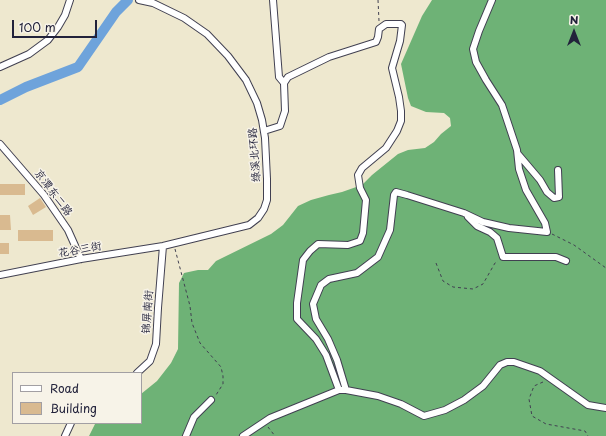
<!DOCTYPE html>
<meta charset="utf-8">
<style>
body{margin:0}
#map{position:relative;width:606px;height:436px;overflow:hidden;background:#eee8cf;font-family:"Playpen Sans",sans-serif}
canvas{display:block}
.legend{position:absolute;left:12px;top:372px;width:130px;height:52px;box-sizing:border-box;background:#f7f3e8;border:1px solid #a29fa3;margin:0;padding:5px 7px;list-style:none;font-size:12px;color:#22223b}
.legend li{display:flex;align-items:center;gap:8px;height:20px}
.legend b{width:20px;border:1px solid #a29fa3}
.north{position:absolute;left:554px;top:12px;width:40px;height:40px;-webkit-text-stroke:3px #f7f3e8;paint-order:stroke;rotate:0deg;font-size:11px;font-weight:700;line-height:16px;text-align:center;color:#22223b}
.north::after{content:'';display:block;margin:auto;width:14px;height:18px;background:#22223b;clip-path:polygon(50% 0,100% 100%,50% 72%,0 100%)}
.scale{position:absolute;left:12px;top:20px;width:85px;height:18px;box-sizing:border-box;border:2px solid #22223b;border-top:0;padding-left:5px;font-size:12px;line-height:14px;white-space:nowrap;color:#22223b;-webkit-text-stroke:3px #f7f3e8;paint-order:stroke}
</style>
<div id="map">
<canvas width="606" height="436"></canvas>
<ul class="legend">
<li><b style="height:5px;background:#fff"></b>Road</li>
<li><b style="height:11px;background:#d9ba90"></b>Building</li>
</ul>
<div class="north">N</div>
<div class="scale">100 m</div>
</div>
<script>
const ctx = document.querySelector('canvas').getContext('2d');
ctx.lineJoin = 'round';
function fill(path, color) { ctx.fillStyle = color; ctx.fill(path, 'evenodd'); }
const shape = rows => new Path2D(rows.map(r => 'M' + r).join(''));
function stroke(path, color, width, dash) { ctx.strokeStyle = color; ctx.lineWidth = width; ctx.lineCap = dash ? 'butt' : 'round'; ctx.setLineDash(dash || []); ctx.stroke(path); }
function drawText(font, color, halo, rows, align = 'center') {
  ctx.font = font + ' "Playpen Sans","LXGW WenKai TC",sans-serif'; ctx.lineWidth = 3; ctx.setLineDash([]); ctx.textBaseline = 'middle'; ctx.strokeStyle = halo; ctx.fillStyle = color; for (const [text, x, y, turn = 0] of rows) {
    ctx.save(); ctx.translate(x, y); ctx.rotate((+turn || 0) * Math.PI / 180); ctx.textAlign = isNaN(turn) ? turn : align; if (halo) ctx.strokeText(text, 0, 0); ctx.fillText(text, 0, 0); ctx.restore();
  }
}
fill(shape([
 [432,0,606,0,606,436,89,436,95,424,97,423,141,423,141,394,157,381,171,363,178,349,179,283,184,273,198,270,208,270,216,261,271,234,283,225,298,206,311,200,329,195,342,192,362,185,372,175,398,154,408,150,425,148,434,142,441,134,451,126,450,118,444,113,426,112,411,106,408,98,401,64,422,16]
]), '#6eb276');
stroke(shape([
 [0,100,26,87,78,67,116,12,128,0]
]), '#6ea3db', 10);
fill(shape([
 [0,184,25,184,25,195,0,195],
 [40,198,46,207,33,215,28,206],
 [0,215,10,215,11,230,0,230],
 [18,230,53,230,53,241,18,241],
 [0,243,9,243,9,254,0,254]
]), '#d9ba90');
const minor = shape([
 [273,0,279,77,284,83],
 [0,67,29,54,48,40,58,27,65,15,70,0],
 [264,131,280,126,285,111,284,83,288,77,329,57,376,42,378,37,379,29,386,24,401,24,402,25,400,41,392,68,399,97,401,111,401,121,397,131,386,148,362,168,358,175,360,188,366,200,363,233,360,241,348,245,318,244,310,251,303,260,297,303,297,319,316,339,326,355,339,390,346,390,378,396,401,404,424,416,445,410,464,400,483,386,500,365,507,362,514,362,540,371,588,405,606,408],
 [0,144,44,195,68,230,81,259],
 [518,154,540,180,547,192,554,198,559,197,558,170],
 [468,217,477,226,490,232,497,238,503,257,556,257,566,261],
 [0,275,81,259,163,246,249,225,258,218,264,209,267,200,267,179,265,138,262,120,257,103,246,80,228,56,207,34,184,18,153,3,139,0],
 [137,373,150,361,156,344,158,308,163,246],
 [346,390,337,360,328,339,316,319,313,304,321,285,329,279,357,273,378,257,390,230,394,195,396,192,407,195,464,213,483,222,509,228,547,232,545,223,526,190,519,169,517,150,502,105,486,80,476,62,473,49,479,31,492,0],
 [65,436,71,423],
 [186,436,194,417,211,400],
 [243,436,270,418,339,390]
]);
stroke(minor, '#414051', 8);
stroke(shape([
 [378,0,379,21],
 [552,234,574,245,606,268],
 [175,249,190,306,192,323,200,343,221,367,223,376,223,384,216,395],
 [436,263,443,281,453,287,473,289,483,284,495,263,498,261],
 [543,382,534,386,529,399,532,416,546,424,585,431,588,436],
 [268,427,275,436]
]), '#414051', 1, [3, 3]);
stroke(minor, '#fff', 6);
drawText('11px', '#22223b', '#f7f3e8', [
 ["绿溪北环路",255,155,-94],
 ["京潭东二路",53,193,53],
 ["花谷三街",80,250,-10],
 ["锦屏南街",148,312,-86]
]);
</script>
